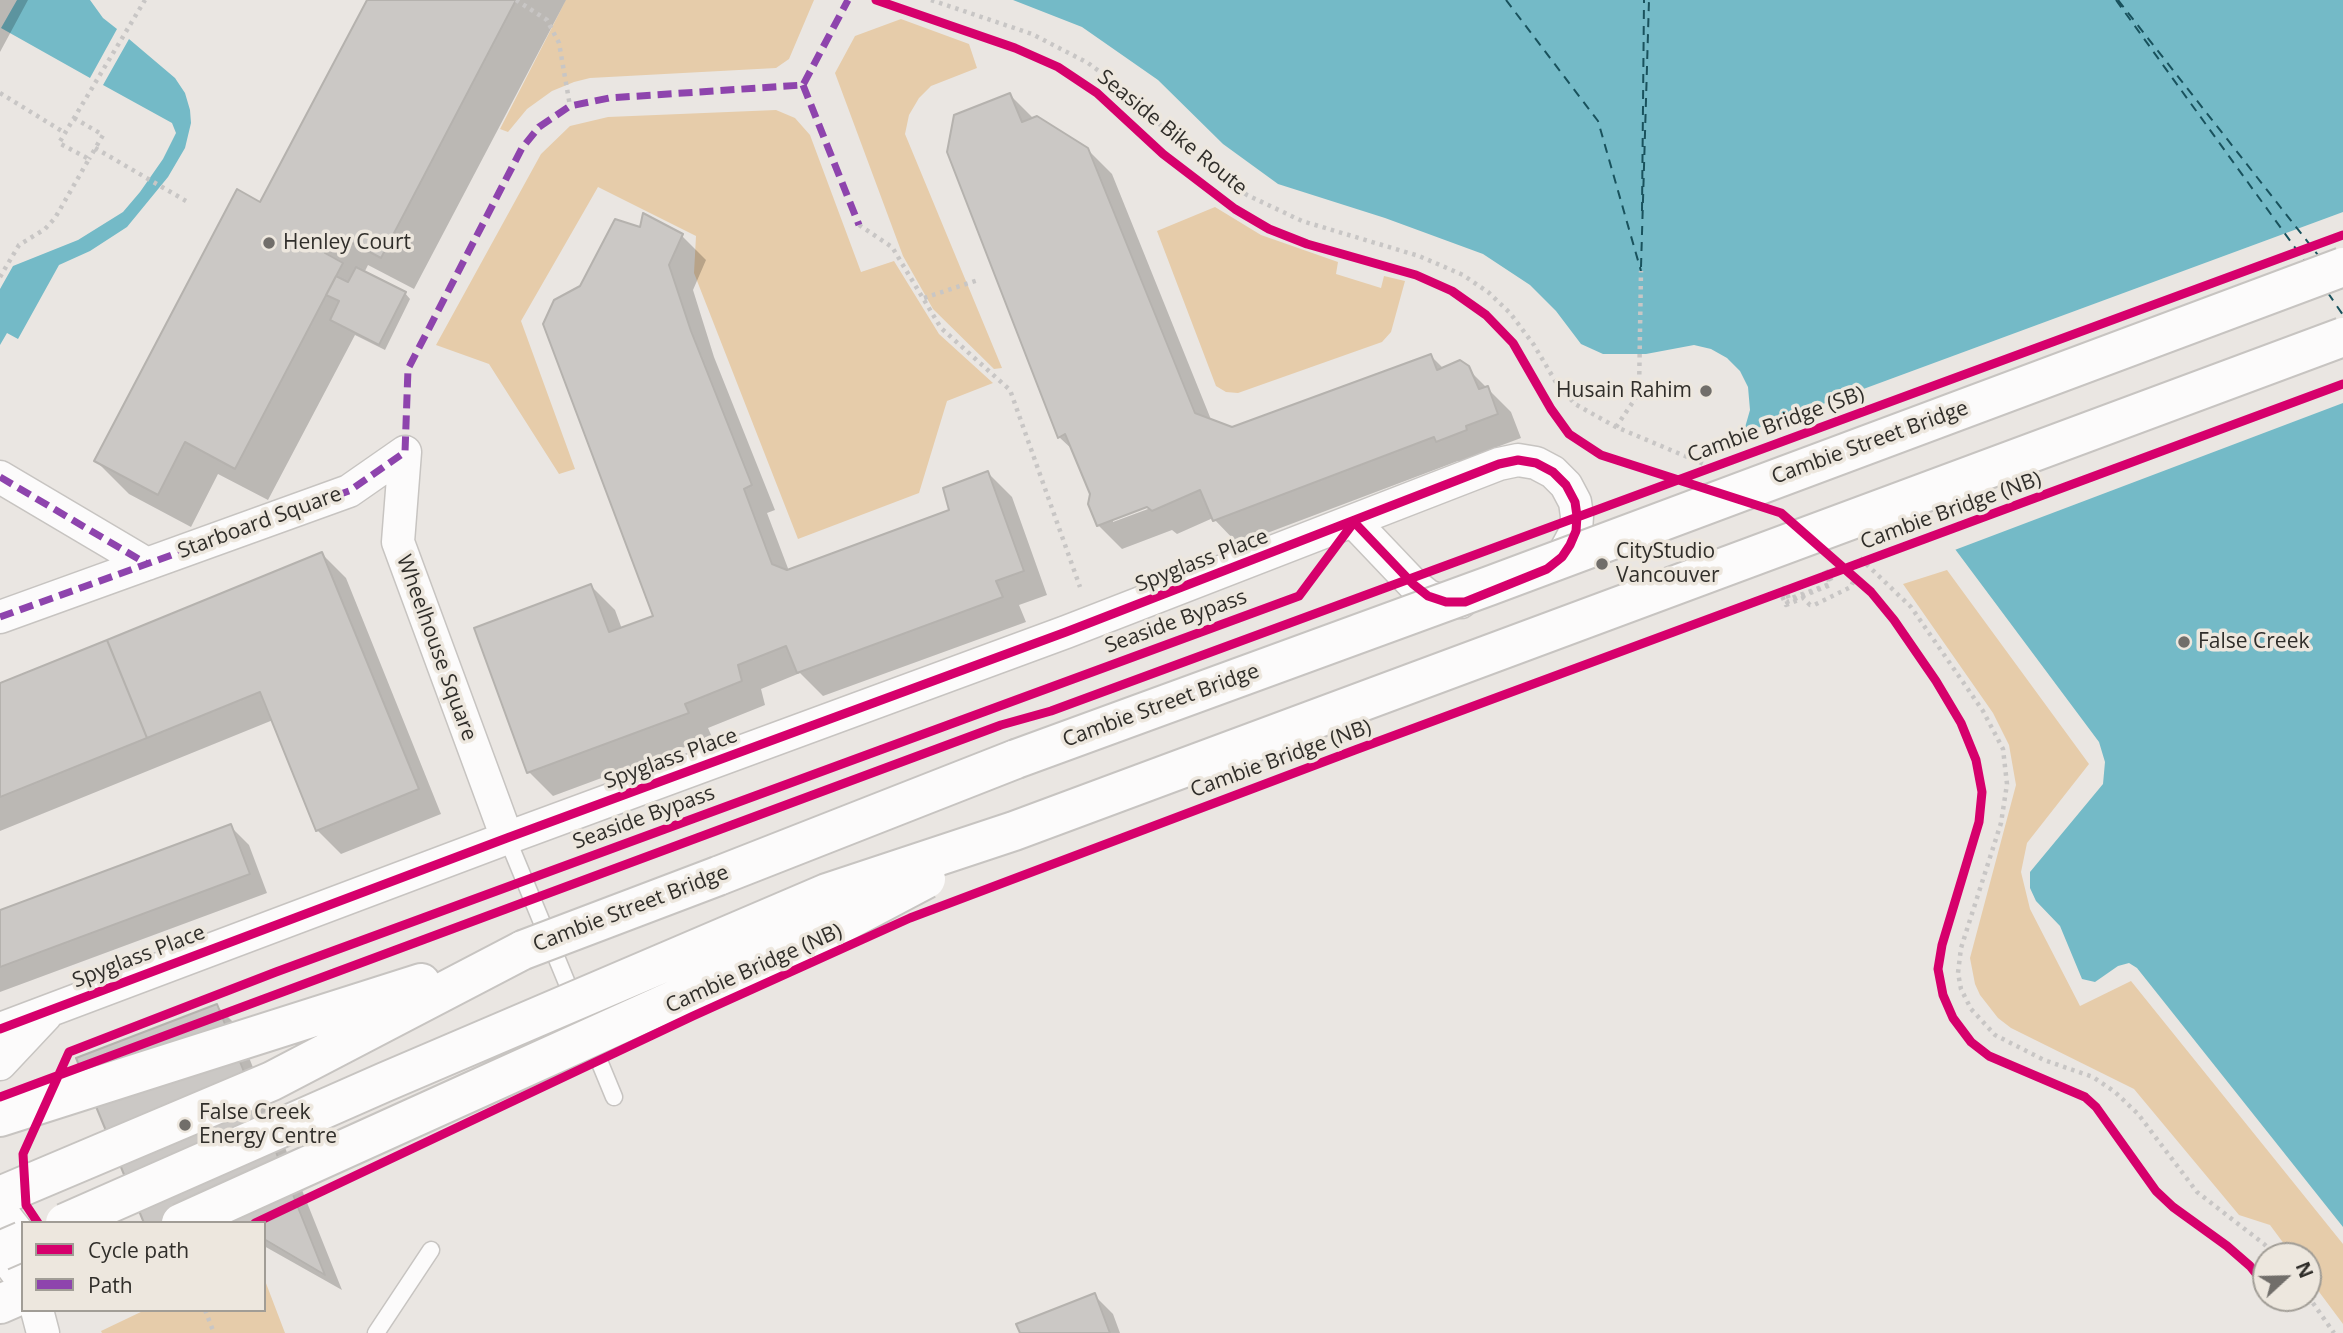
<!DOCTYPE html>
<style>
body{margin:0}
#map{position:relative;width:2343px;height:1333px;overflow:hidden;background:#eae6e2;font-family:"Open Sans",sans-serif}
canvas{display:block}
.legend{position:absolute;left:21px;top:1221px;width:245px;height:91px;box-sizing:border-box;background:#ede7de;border:2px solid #a19d96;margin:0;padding:9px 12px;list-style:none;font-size:21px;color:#302e2a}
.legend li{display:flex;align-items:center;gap:14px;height:35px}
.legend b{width:35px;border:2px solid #a19d96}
.north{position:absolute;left:2252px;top:1242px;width:70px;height:70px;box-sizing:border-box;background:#ede7de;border:2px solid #a19d96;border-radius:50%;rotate:68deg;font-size:19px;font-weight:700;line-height:28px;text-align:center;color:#302e2a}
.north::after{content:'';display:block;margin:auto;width:24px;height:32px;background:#716e6a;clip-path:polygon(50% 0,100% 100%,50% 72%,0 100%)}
</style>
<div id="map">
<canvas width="2343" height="1333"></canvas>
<ul class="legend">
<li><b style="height:9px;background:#d6006c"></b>Cycle path</li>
<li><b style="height:9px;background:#8e44ad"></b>Path</li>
</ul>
<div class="north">N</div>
</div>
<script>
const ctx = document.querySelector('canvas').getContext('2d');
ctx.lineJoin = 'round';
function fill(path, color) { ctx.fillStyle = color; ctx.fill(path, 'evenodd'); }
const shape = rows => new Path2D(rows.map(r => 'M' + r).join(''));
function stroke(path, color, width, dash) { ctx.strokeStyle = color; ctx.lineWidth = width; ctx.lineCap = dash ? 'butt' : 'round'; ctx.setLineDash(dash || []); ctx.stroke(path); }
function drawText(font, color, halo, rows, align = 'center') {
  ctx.font = font + ' "Open Sans",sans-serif'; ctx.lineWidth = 7; ctx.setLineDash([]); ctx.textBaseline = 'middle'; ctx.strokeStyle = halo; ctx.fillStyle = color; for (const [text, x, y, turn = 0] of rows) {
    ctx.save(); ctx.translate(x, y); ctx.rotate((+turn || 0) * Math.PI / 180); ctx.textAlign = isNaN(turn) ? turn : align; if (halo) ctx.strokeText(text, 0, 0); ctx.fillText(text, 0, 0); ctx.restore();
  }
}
fill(shape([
 [566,0,814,0,789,59,776,68,590,78,574,82,552,91,527,109,508,132,500,129],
 [901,19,969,44,977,68,931,86,919,98,909,115,905,134,1002,368,994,369,933,309,903,256,835,73,855,36],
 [776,110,795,118,810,135,861,272,894,261,939,334,993,383,947,401,919,493,798,539,694,273,696,236,598,187,521,321,575,469,559,474,489,364,436,345,541,154,570,126,608,117],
 [1215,207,1261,235,1338,262,1336,274,1381,288,1384,276,1405,281,1391,332,1382,342,1238,393,1226,392,1216,386,1157,231],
 [1947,570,2089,764,2027,843,2021,872,2030,909,2080,1006,2131,981,2343,1244,2343,1324,2308,1277,2308,1256,2293,1256,2270,1225,2239,1215,2134,1089,2011,1028,1998,1018,1980,995,1975,984,1970,958,2016,785,2009,745,1993,713,1903,584],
 [264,1278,285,1333,102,1333,101,1331,145,1310,264,1310]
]), '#e6ccaa');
fill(shape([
 [17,0,90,0,103,18,117,29,90,78,1,28],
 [1013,0,2343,0,2343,1227,2137,968,2129,963,2118,966,2095,982,2082,979,2060,926,2036,901,2030,888,2030,872,2103,784,2105,762,2099,742,1949,541,1731,450,1744,431,1750,410,1748,387,1740,371,1727,358,1711,349,1694,345,1646,354,1603,354,1581,344,1556,311,1530,285,1483,254,1385,218,1278,184,1223,144,1158,80,1082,27],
 [129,39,175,78,185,93,190,110,191,123,185,148,168,177,127,227,90,251,59,265,18,339,7,333,0,345,0,289,13,266,78,240,123,212,140,192,163,159,176,133,172,123,103,85]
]), '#74bac7');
fill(shape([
 [2343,212,2343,403,1952,551,1947,544,1728,452,1728,448,1736,436]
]), '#eae6e2');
fill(shape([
 [0,0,28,0,0,52],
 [369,0,566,0,414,289,368,265,364,273,405,293,410,299,385,350,355,335,268,500,218,474,191,527,129,494,96,461,261,205],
 [1010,95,1034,119,1087,149,1112,174,1212,422,1232,429,1431,356,1444,369,1467,368,1511,412,1521,438,1489,450,1490,454,1462,465,1458,461,1238,544,1213,518,1177,534,1172,530,1122,549,1098,525,1092,494,1075,452,1059,437],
 [1155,502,1156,506,1113,522,1113,518],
 [641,230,682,236,706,260,693,290,714,357,775,510,767,513,789,571,951,511,988,473,1012,497,1047,595,1019,605,1026,622,823,696,800,673,761,689,765,705,708,728,712,737,553,796,529,772,591,586,615,610,622,629,655,617,581,288],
 [322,554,346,578,441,814,341,854,317,830,273,720,0,831,0,685],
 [230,826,249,845,267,893,0,992,0,912],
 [217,1006,236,1025,342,1290,264,1246,264,1223],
 [1094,1295,1113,1314,1120,1333,1022,1333]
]), '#0003');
stroke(shape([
 [1506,0,1598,121,1641,271],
 [2116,0,2304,260],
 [2118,0,2318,255],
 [1642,211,1644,0],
 [1641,267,1649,0],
 [2328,293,2343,315]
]), '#19525d', 2, [9, 7]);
const building = shape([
 [367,0,516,0,381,258,335,234,325,253,343,263,235,469,185,442,158,495,94,461,237,189,260,202,367,0],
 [1010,93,1022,122,1037,116,1088,148,1195,413,1232,427,1431,354,1437,370,1460,360,1469,366,1479,389,1488,386,1498,414,1466,426,1467,430,1436,442,1434,437,1213,521,1200,490,1152,511,1147,507,1097,526,1088,504,1090,494,1065,434,1058,438,947,152,954,115,1010,93],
 [643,213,683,234,669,265,691,331,752,485,744,489,772,564,787,570,949,510,943,488,988,471,1024,571,996,581,1003,597,797,673,786,646,738,665,742,681,685,704,689,713,527,773,474,628,591,584,609,632,653,616,543,324,554,300,580,286,615,219,640,227,643,213],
 [356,267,406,292,379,345,330,320,339,301,326,295,336,276,348,282,356,267],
 [322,552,419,789,316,831,260,692,147,738,107,640,322,552],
 [107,640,147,738,0,797,0,683,107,640],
 [231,824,250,874,0,967,0,910,231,824],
 [217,1004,325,1275,264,1239,264,1223,144,1223,76,1058,217,1004],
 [1095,1293,1110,1333,1020,1333,1016,1324,1095,1293]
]);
fill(building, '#cbc8c5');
stroke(building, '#b5b2ae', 2);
const lane = shape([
 [507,838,614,1097],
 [376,1333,431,1250]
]);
const street = shape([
 [405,452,398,542,507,838],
 [0,477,147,564],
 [1354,522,1413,584,1428,596,1446,602,1461,602],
 [0,617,349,491,405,452],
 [0,1029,507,838,1066,632,1499,464,1518,460,1536,463,1553,472,1566,485,1575,502,1577,516,1576,531,1562,557,1551,566],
 [0,1064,46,1015],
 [0,1204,4,1215,23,1239],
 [0,1250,23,1281],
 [37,1310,43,1333]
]);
const secondary = shape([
 [718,876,1016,759],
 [0,1117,421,983],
 [0,1196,272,1081,523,950],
 [0,1304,23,1294]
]);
stroke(lane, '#c7c4c1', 19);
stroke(street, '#c7c4c1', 35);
stroke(secondary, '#c7c4c1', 42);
stroke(shape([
 [516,0,547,20,559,43,570,106],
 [931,0,1032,34,1088,63,1118,85,1187,150,1247,195,1302,221,1419,256,1463,275,1488,292,1510,313,1534,345,1557,384,1575,404,1616,427,1704,464],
 [0,93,65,133],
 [74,118,103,135,89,159],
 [95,148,186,201],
 [859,225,892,247,941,328,1010,390,1080,587],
 [0,277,19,245,45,229,55,218,89,159,59,143,145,0],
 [924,298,978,280],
 [1616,427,1639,393,1641,271],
 [1860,558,1911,607,1983,711,2003,749,2007,784,2001,823,1961,948,1958,973,1961,989,1971,1009,1995,1035,2044,1060,2093,1077,2115,1092,2138,1114,2197,1192,2264,1244,2276,1256],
 [1823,574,1826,573,1830,584,1789,599,1786,591,1825,576,1836,572,1833,569],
 [1786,588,1782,589,1787,602,1833,584],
 [2308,1296,2334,1333],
 [205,1310,214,1333]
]), '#c8c6c5', 4.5, [3.5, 5]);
stroke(lane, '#fcfbfb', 16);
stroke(street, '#fcfbfb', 32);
stroke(secondary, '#fcfbfb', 38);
const secondaryBridge = shape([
 [1016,759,1489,586,2343,267],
 [523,950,718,876],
 [65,1223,385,1082,827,893,1014,831,2343,337],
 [181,1223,837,926,926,879],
 [0,1251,23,1241]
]);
stroke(secondaryBridge, '#c7c4c1', 42, []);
stroke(shape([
 [1826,570,1833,584],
 [1779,589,1786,605,1803,598,1810,605,1814,605,1851,587,1853,582,1846,568]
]), '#c8c6c5', 4.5, [3.5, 5]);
stroke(secondaryBridge, '#fcfbfb', 38);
stroke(shape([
 [803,85,859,225],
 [0,477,147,564],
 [0,617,349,491,405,452,408,369,522,148,539,127,570,106,609,98,803,85,848,0]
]), '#8e44ad', 7, [14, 7]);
stroke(shape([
 [876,0,1015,48,1058,67,1097,93,1163,154,1235,209,1269,229,1307,244,1416,275,1452,291,1486,315,1513,343,1551,409,1569,434,1601,455,1781,513,1871,592,1894,620,1936,681,1961,723,1976,760,1982,792,1979,822,1942,945,1938,969,1943,995,1953,1018,1971,1042,1989,1056,2085,1097,2096,1107,2156,1191,2173,1207,2227,1246,2250,1266,2266,1286],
 [0,1029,507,838,1066,632,1499,464,1518,460,1536,463,1553,472,1566,485,1575,502,1577,516,1576,531,1570,545,1562,557,1547,569,1465,602,1446,602,1428,596,1413,584,1354,522],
 [0,1097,1001,725,1051,711,2343,235],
 [38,1223,26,1205,23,1154,69,1052,276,972,1299,596,1354,522],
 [255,1223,693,1016,910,918,1355,750,2343,384]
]), '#d6006c', 9);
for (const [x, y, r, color] of [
 [269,243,7,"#716e6a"],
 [1706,391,7,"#716e6a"],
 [1602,564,7,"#716e6a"],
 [2184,642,7,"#716e6a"],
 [185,1125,7,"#716e6a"]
]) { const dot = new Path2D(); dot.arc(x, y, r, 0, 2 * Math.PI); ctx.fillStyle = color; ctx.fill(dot); stroke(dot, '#ede7de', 2.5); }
drawText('21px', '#302e2a', '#ede7de', [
 ["Seaside Bike Route",1172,133,39],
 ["Cambie Bridge (SB)",1776,425,-20],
 ["Cambie Street Bridge",1870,443,-20],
 ["Cambie Bridge (NB)",1951,511,-20],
 ["Starboard Square",260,523,-20],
 ["Spyglass Place",1202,561,-21],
 ["Seaside Bypass",1176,622,-20],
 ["Wheelhouse Square",436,648,70],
 ["Cambie Street Bridge",1161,706,-20],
 ["Spyglass Place",671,759,-20],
 ["Cambie Bridge (NB)",1281,759,-20],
 ["Seaside Bypass",644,818,-20],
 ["Cambie Street Bridge",631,909,-21],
 ["Spyglass Place",139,957,-21],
 ["Cambie Bridge (NB)",754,969,-24]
]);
drawText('21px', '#302e2a', '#ede7de', [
 ["Henley Court",283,243],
 ["Husain Rahim",1692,391,"right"],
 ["CityStudio",1616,552],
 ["Vancouver",1616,576],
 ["False Creek",2198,642],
 ["False Creek",199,1113],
 ["Energy Centre",199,1137]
], 'left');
</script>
